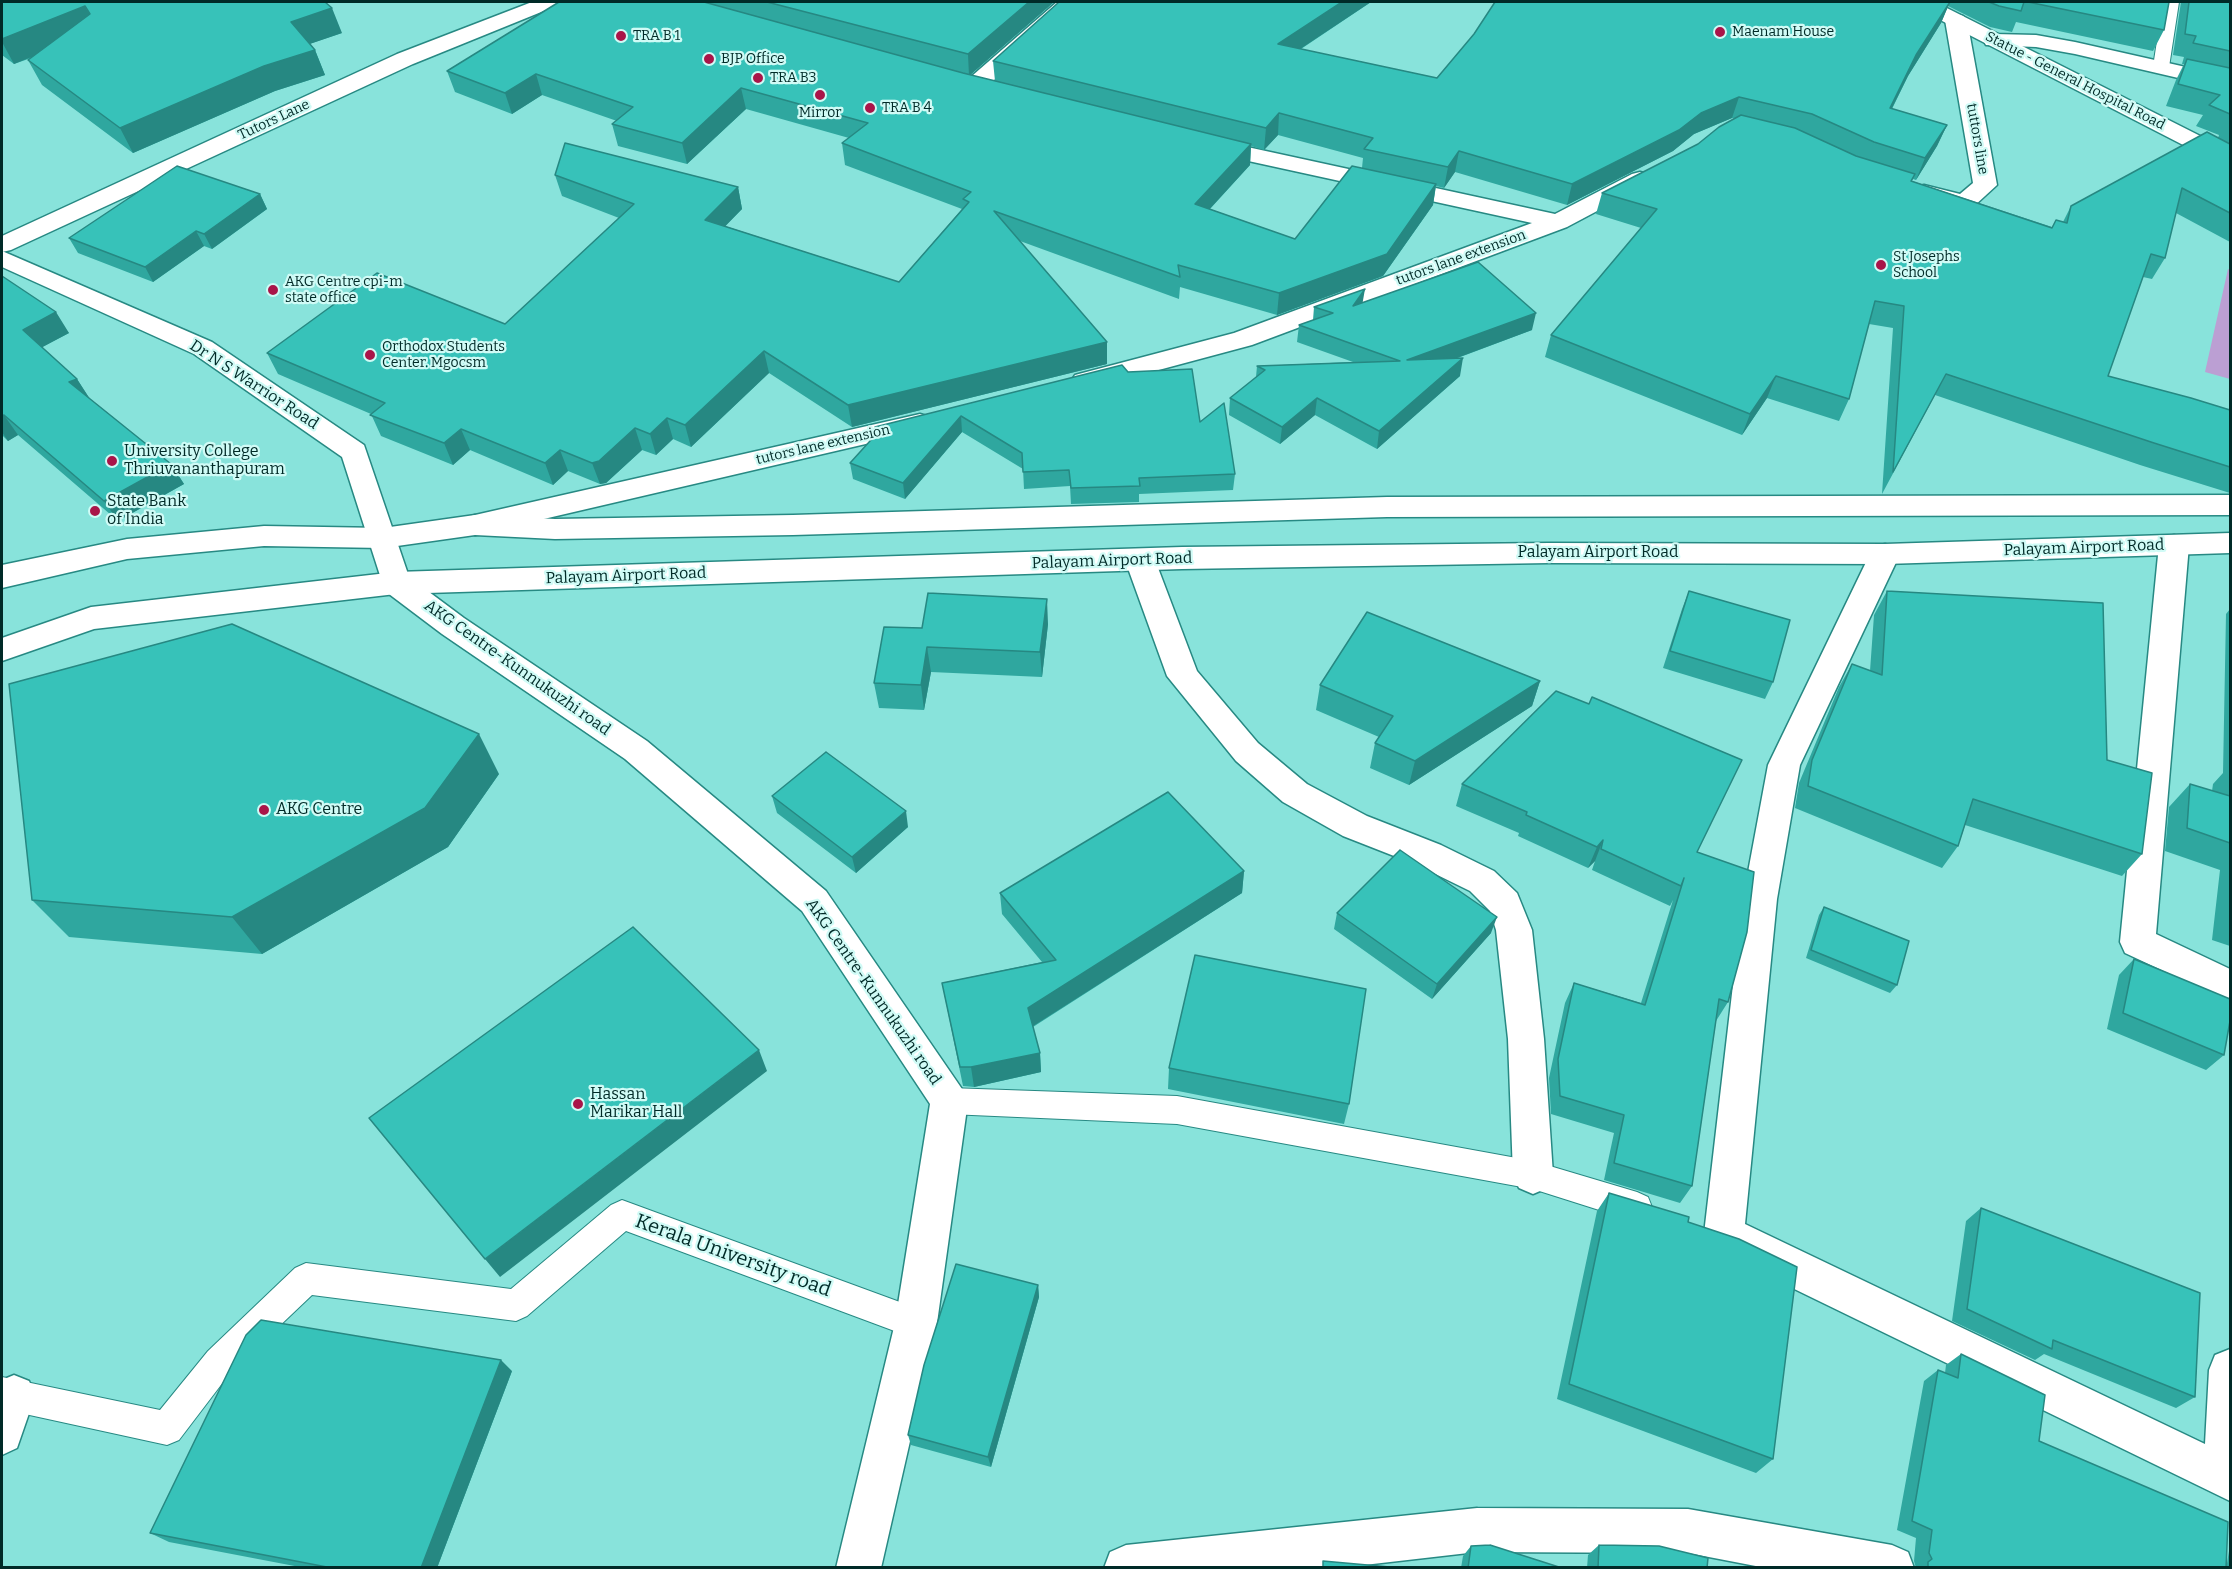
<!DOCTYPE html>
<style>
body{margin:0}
#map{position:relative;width:2232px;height:1569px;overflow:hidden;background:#88e3db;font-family:Bitter,serif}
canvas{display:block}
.frame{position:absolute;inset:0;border:3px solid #002a27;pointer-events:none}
</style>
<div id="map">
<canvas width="2232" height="1569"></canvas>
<div class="frame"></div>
</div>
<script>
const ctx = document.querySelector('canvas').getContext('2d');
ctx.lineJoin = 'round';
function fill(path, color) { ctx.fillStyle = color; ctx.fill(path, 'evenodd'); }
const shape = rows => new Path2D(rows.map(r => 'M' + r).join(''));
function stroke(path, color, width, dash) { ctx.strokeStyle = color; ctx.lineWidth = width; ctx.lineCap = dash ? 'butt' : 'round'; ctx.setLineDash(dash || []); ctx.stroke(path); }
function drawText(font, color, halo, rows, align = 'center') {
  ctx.font = font + ' Bitter,serif'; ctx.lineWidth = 4.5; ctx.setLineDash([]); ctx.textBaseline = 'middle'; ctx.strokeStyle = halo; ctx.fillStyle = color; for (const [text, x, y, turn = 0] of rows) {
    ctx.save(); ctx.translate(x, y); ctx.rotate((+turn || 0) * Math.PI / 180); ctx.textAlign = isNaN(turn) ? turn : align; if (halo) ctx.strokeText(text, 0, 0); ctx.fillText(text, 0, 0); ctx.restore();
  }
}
fill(shape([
 [2228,269,2230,270,2230,379,2205,372]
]), '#bb9fd3');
const lane = shape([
 [2163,2,2179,2,2169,67,2161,72,2153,67,2163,2],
 [949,1088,1177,1096,1533,1161,1637,1192,1648,1197,1652,1207,1648,1217,1637,1222,1533,1189,1177,1124,949,1114,939,1111,934,1101,939,1091,949,1088],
 [622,1200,927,1312,932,1323,927,1334,916,1339,626,1231,527,1316,516,1321,312,1295,230,1373,179,1440,167,1445,2,1409,2,1377,160,1410,208,1351,295,1268,306,1263,511,1289,611,1205,622,1200]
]);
const street = shape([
 [532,2,559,2,556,6,413,64,11,250,2,252,2,236,397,54,532,2],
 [1057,2,1079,2,981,92,973,94,965,92,962,87,965,82,1057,2],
 [1956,14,1963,16,1967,20,1997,185,1973,207,1965,209,1933,203,1916,197,1912,192,1916,187,1924,185,1960,194,1973,183,1945,20,1949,16,1956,14],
 [1994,34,2036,35,2075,42,2230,77,2230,90,2075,54,2036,47,1986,45,1983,40,1986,35,1994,34],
 [1206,138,1555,214,1632,174,1640,172,1648,174,1652,179,1648,184,1567,227,1252,345,1084,390,1075,387,1071,381,1075,375,1234,333,1532,223,1198,150,1194,145,1198,140,1206,138],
 [920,414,930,417,934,423,930,429,475,535,465,532,461,525,465,518,475,515,920,414],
 [2174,535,2184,538,2189,545,2156,934,2230,969,2230,1002,2125,953,2120,942,2159,545,2164,538,2174,535],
 [1885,544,1895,547,1900,554,1800,765,1777,899,1745,1224,2205,1444,2209,1370,2215,1355,2230,1349,2230,1501,1710,1248,1704,1234,1743,899,1768,765,1870,554,1875,547,1885,544],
 [1140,549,1150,553,1155,560,1197,671,1258,743,1307,784,1367,816,1441,845,1494,871,1517,893,1532,930,1544,1039,1553,1175,1547,1188,1533,1194,1519,1188,1513,1175,1508,1039,1496,930,1490,911,1470,891,1417,865,1343,836,1283,802,1236,761,1167,676,1125,560,1130,553,1140,549],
 [14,1375,29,1381,35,1396,17,1448,2,1455,2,1380,14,1375],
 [1477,1508,1688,1509,1892,1545,1908,1552,1914,1568,1766,1568,1688,1553,1477,1552,1338,1568,1104,1568,1110,1552,1126,1545,1477,1508]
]);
const secondary = shape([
 [1910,2,1935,2,2230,151,2230,167,2222,165,1913,6,1910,2],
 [2,251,212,342,364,445,409,577,464,618,647,741,826,891,962,1089,968,1101,937,1323,881,1568,836,1568,895,1323,930,1104,802,911,625,759,442,634,385,591,342,457,194,354,2,267,2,251]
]);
const primary = shape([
 [2230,495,2230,515,1387,517,793,535,555,539,475,535,383,548,264,546,127,559,2,588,2,565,127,539,264,526,383,528,475,515,555,519,793,515,1387,497,2230,495],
 [2230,533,2230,553,1885,564,1549,563,1182,569,396,594,94,629,2,661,2,638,91,607,396,572,1182,547,1549,543,1885,544,2230,533]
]);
stroke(lane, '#278983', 2);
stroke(street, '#278983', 3);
stroke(secondary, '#278983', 3);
stroke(primary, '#278983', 3);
fill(lane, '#fff');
fill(street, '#fff');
fill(secondary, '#fff');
fill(primary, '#fff');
fill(shape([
 [2,2,342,33,309,44,315,50,325,75,275,91,133,153,42,85,28,60,31,58,14,64,2,55],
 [559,2,1054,2,970,75,995,81,993,61,1059,2,1371,2,1301,49,1437,78,1474,34,1495,2,2169,2,2164,30,2153,51,2016,22,2012,32,1990,27,1948,6,1941,23,1908,76,1892,109,1947,125,1937,146,1916,180,1913,179,1912,181,2052,227,2056,220,2063,222,2071,206,2218,138,2219,135,2196,126,2203,115,2166,106,2176,80,2184,64,2182,64,2184,57,2173,55,2181,2,2230,2,2230,242,2176,213,2165,258,2152,279,2143,277,2108,376,2230,410,2230,493,2140,465,1935,395,1882,494,1893,328,1869,324,1849,399,1839,421,1767,398,1742,435,1545,357,1551,335,1641,228,1596,214,1602,193,1698,144,1735,119,1732,118,1694,134,1673,151,1567,205,1455,172,1444,188,1436,186,1433,205,1383,276,1277,315,1180,287,1179,299,1020,241,1107,342,1107,364,852,427,769,373,691,447,673,439,656,455,642,450,606,483,600,484,568,471,553,485,470,450,453,465,381,436,371,414,278,374,267,353,505,324,619,218,562,196,555,175,738,187,742,209,725,226,899,282,962,209,845,165,842,143,849,138,746,109,687,164,618,146,612,124,617,121,542,95,512,114,455,92,447,71],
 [1278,135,1363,158,1362,168,1295,239,1210,209,1250,165,1251,146,1264,150],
 [260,194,267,209,212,249,204,246,153,282,78,253,69,238],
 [2,276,69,333,42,347,77,379,89,398,171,464,184,484,118,521,18,435,8,441,2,435],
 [1363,302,1532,330,1455,359,1460,376,1377,449,1315,415,1280,444,1229,415,1230,398,1256,377,1257,366,1353,362,1297,342,1299,325,1313,320,1314,307],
 [1128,372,1200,422,1235,474,1233,490,1139,494,1139,502,1071,504,1070,486,1024,489,1023,469,962,432,905,499,853,479,850,463,876,434,875,427],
 [1689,591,1773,682,1765,699,1663,668,1682,609],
 [1887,591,2107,760,2142,854,2122,876,1965,825,1958,846,1942,868,1795,808,1799,783,1839,687,1852,664,1870,671,1874,615],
 [2230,609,2230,946,2212,940,2220,870,2165,851,2169,807,2190,784,2212,791,2213,784,2223,773,2226,614],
 [1048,624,1042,677,931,672,924,710,879,708,874,683,922,628],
 [1540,681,1532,706,1409,785,1370,768,1375,743,1379,737,1316,710,1320,685],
 [499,774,448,847,262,954,69,937,32,900],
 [1462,784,1697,852,1728,1002,1716,1021,1692,1186,1680,1203,1604,1180,1614,1133,1551,1114,1549,1078,1565,1003,1574,983,1641,1003,1673,900,1670,906,1592,870,1595,861,1588,868,1518,836,1519,833,1456,806],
 [772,796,908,827,856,873,777,813],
 [1244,871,1242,893,1033,1027,1040,1053,1041,1072,974,1087,963,1086,942,983,1042,962,1002,914,1000,893],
 [1824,907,1897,985,1890,993,1806,958,1819,915],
 [1337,913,1491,933,1432,999,1334,929],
 [2134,959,2224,1055,2206,1070,2107,1029,2119,975],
 [1169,1068,1349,1104,1344,1124,1168,1089],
 [1609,1193,1688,1222,1773,1459,1756,1473,1557,1399,1597,1211],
 [1981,1208,2195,1397,2176,1408,2044,1354,2035,1360,1952,1321,1966,1221],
 [1038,1285,1039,1297,991,1467,911,1445,908,1435],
 [1961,1354,2039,1441,2227,1563,2230,1545,2230,1568,1916,1568,1914,1561,1916,1538,1897,1530,1924,1381,1938,1370,1945,1373,1946,1365],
 [512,1371,437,1568,305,1568,169,1542,150,1533],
 [1599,1545,1707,1568,1587,1568,1588,1555],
 [1471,1546,1562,1568,1461,1568,1463,1556]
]), '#2fa79f');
fill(shape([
 [1029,2,1054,2,969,76,968,54],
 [1342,2,1371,2,1276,65,1278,44],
 [1950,2,1941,23,1908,76,1881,130,1890,108,1916,55],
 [85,6,98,30,14,64,2,42,2,39],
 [332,8,342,33,301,47,291,22],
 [315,50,325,75,275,91,133,153,120,128,264,66],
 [536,74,542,95,512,114,505,93],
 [741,88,746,109,687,164,682,143],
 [1739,97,1732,118,1694,134,1673,151,1567,205,1572,184,1701,113],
 [1279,113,1278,135,1264,150,1266,128],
 [1947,125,1937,146,1916,180,1925,158],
 [1251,144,1250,165,1194,226,1195,204],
 [1459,151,1455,172,1444,188,1448,167],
 [1436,184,1433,205,1383,276,1277,315,1279,293],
 [738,187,742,209,710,242,705,220],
 [260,194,267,209,212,249,204,234],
 [196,231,204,246,153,282,145,267],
 [1365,289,1362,306,1353,306],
 [56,312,69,333,37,350,23,330],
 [1536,313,1532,330,1403,378,1407,360],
 [1107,342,1107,364,852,427,848,405],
 [764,351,769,373,691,447,685,425],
 [1463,358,1460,376,1377,449,1379,431],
 [1776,376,1767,398,1742,435,1750,414],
 [77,379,90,399,69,382],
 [1317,398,1315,415,1280,444,1282,427],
 [4,415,18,435,8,441,2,432,2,416],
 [961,416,962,432,905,499,903,483],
 [667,418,673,439,656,455,650,434],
 [635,428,642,450,606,483,600,484,592,463],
 [461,429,470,450,453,465,444,443],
 [560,450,568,471,553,485,545,463],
 [171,464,184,484,118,521,104,501],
 [1047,599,1048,624,1042,677,1040,652],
 [927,647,931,672,924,710,921,685],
 [1540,681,1532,706,1409,785,1415,761],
 [479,734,499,774,448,847,262,954,232,917],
 [906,811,908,827,856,873,852,857],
 [1603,840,1595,861,1588,868,1597,847],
 [1244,871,1242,893,1030,1028,1028,1008],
 [1497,917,1491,933,1432,999,1437,984],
 [759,1050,767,1071,500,1277,485,1259],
 [1040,1053,1041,1072,974,1087,971,1067],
 [1038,1285,1039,1297,991,1467,988,1457],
 [501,1360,512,1371,437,1568,421,1568]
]), '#268882');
const building = shape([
 [2,2,325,2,332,8,291,22,315,50,264,66,120,128,28,60,90,14,85,6,2,39,2,2],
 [559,2,704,2,963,73,1251,144,1195,204,1295,239,1352,166,1436,184,1387,254,1279,293,1178,265,1180,277,994,211,1107,342,848,405,764,351,685,425,667,418,650,434,635,428,599,461,592,463,560,450,545,463,461,429,444,443,370,415,385,403,267,353,377,273,505,324,634,204,555,175,565,143,738,187,705,220,899,282,969,202,963,199,971,192,842,143,868,123,741,88,682,143,612,124,633,107,536,74,505,93,447,71,559,2],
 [767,2,1029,2,968,54,767,2],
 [1059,2,1342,2,1278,44,1437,78,1474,34,1495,2,1950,2,1916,55,1890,108,1947,125,1925,158,1874,142,1812,114,1739,97,1701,113,1679,130,1572,184,1459,151,1448,167,1364,149,1373,138,1279,113,1266,128,993,61,1059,2],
 [1989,2,2024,2,2021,11,1999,6,1989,2],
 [2028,2,2169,2,2164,30,2028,2],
 [2189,2,2230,2,2230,51,2193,43,2196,36,2185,34,2189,2],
 [2187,59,2230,68,2230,114,2209,105,2220,95,2178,84,2187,59],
 [1741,115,1795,128,1856,156,1915,174,1911,181,2052,228,2056,220,2067,223,2071,206,2207,132,2230,144,2230,213,2182,188,2165,258,2151,254,2108,376,2191,398,2230,410,2230,467,2154,443,1946,374,1893,472,1904,306,1875,301,1849,399,1776,376,1750,414,1551,335,1657,209,1602,193,1698,144,1719,127,1741,115],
 [177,166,260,194,204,234,196,231,145,267,69,238,177,166],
 [1478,262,1536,313,1407,360,1463,358,1379,431,1317,398,1282,427,1230,398,1265,370,1257,366,1400,361,1299,325,1333,313,1314,307,1365,289,1353,306,1478,262],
 [2,276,56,312,23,330,77,379,69,382,171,464,104,501,4,415,2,416,2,276],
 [1122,365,1128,372,1192,369,1200,422,1224,403,1235,474,1139,478,1140,486,1071,488,1069,470,1023,472,1022,453,961,416,903,483,850,463,880,430,875,427,1122,365],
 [1689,591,1790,620,1773,682,1670,651,1689,591],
 [1887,591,2103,603,2107,760,2152,773,2142,854,1973,799,1958,846,1808,786,1812,760,1852,664,1882,675,1887,591],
 [928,593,1047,599,1040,652,927,647,921,685,874,683,884,627,922,628,928,593],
 [1367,612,1540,681,1415,761,1375,743,1393,716,1320,685,1367,612],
 [232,624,479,734,425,808,232,917,32,900,9,684,232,624],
 [1556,691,1589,704,1592,697,1742,760,1697,852,1754,872,1747,932,1728,1002,1719,999,1692,1186,1614,1163,1624,1115,1560,1096,1558,1059,1574,983,1645,1005,1684,878,1681,886,1601,849,1603,840,1597,847,1526,815,1527,812,1462,784,1556,691],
 [826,752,906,811,852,857,772,796,826,752],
 [2190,784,2230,796,2230,793,2230,843,2187,828,2190,784],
 [1168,792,1244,871,1028,1008,1040,1053,971,1067,960,1067,942,983,1056,960,1000,893,1168,792],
 [1400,850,1497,917,1437,984,1337,913,1400,850],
 [1824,907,1909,941,1897,985,1811,950,1824,907],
 [633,927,759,1050,485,1259,369,1118,633,927],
 [1195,955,1366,989,1349,1104,1169,1068,1195,955],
 [2134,959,2230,999,2230,1021,2224,1055,2123,1013,2134,959],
 [1609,1193,1689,1217,1688,1222,1739,1239,1797,1267,1773,1459,1569,1384,1609,1193],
 [1981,1208,2200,1293,2195,1397,2053,1340,2052,1349,1967,1309,1981,1208],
 [956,1264,1038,1285,988,1457,908,1435,924,1365,956,1264],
 [261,1320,501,1360,421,1568,332,1568,150,1533,246,1335,261,1320],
 [1961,1354,2045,1395,2039,1441,2228,1522,2226,1568,1928,1568,1928,1562,1932,1559,1929,1553,1932,1530,1912,1521,1938,1370,1958,1378,1961,1354],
 [1490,1545,1562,1568,1468,1568,1471,1546,1490,1545],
 [1599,1545,1659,1546,1708,1558,1707,1568,1598,1568,1599,1545],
 [1323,1561,1401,1568,1323,1568,1323,1561]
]);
fill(building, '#37c2b9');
stroke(building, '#268882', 1.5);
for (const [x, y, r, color] of [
 [1720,32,6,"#a91549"],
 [621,36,6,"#a91549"],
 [709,59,6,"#a91549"],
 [758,78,6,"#a91549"],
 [820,95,6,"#a91549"],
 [870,108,6,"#a91549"],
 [1881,265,6,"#a91549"],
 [273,290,6,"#a91549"],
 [370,355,6,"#a91549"],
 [112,461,6,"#a91549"],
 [95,511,6,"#a91549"],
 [264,810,6,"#a91549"],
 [578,1104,6,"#a91549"]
]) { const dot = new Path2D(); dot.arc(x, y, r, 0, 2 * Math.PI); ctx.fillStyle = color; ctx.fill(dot); stroke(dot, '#d0fbf6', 2); }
drawText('14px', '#002a27', '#d0fbf6', [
 ["Maenam House",1732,32],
 ["TRA B 1",633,36],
 ["BJP Office",721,59],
 ["TRA B3",770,78],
 ["TRA B 4",882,108],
 ["Mirror",820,113,"center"],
 ["St Josephs",1893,257],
 ["School",1893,273],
 ["AKG Centre cpi-m",285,282],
 ["state office",285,298],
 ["Orthodox Students",382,347],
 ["Center. Mgocsm",382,363]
], 'left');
drawText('14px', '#002a27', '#d0fbf6', [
 ["Statue - General Hospital Road",2075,81,27],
 ["Tutors Lane",274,120,-25],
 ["tuttors line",1977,139,80],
 ["tutors lane extension",1461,258,-20],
 ["tutors lane extension",823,445,-13]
]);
drawText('16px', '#002a27', '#d0fbf6', [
 ["Dr N S Warrior Road",254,385,33],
 ["Palayam Airport Road",2084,548,-2],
 ["Palayam Airport Road",1598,553],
 ["Palayam Airport Road",1112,561,-2],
 ["Palayam Airport Road",626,576,-2],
 ["AKG Centre-Kunnukuzhi road",517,668,35],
 ["AKG Centre-Kunnukuzhi road",873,992,55]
]);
drawText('16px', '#002a27', '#d0fbf6', [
 ["University College",124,452],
 ["Thriuvananthapuram",124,470],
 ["State Bank",107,502],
 ["of India",107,520],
 ["AKG Centre",276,810],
 ["Hassan",590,1095],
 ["Marikar Hall",590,1113]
], 'left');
drawText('20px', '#002a27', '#d0fbf6', [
 ["Kerala University road",733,1256,20]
]);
</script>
